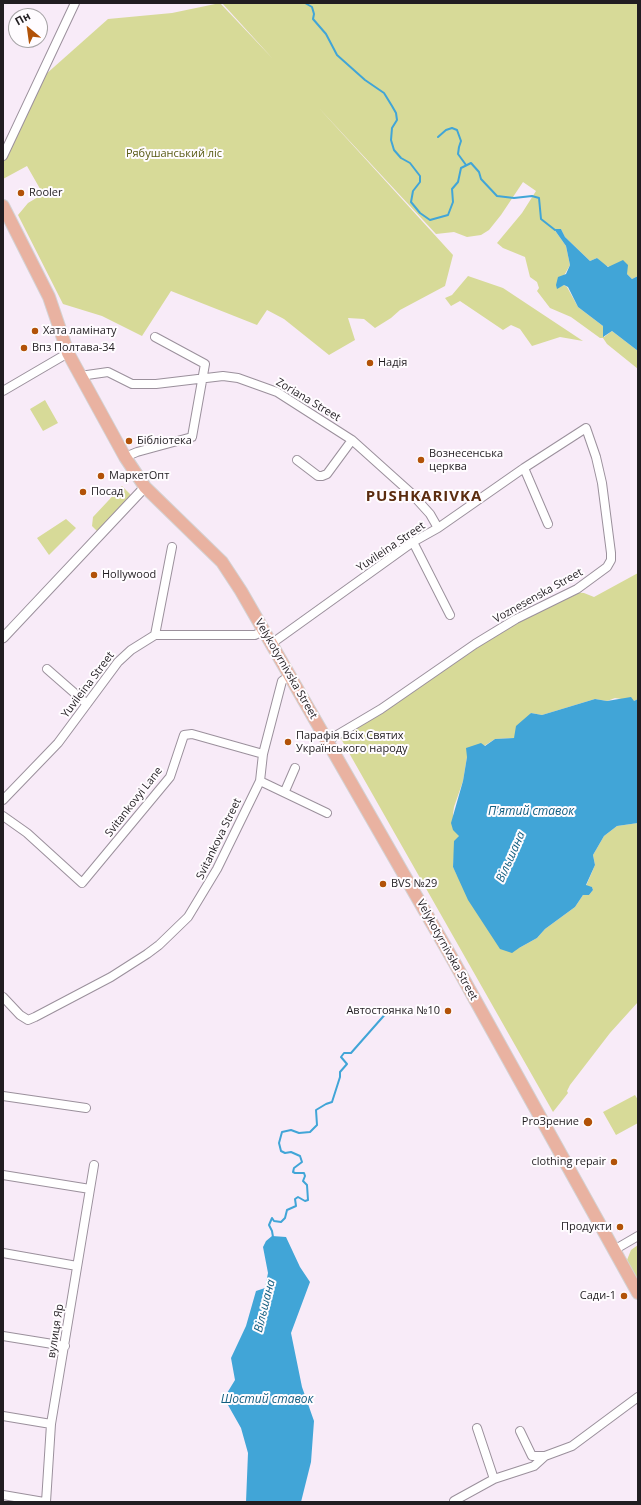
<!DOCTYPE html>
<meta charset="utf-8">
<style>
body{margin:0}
#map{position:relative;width:641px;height:1505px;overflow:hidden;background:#f8ebf8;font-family:"Open Sans",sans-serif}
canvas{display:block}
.frame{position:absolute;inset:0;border:4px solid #211d21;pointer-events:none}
.north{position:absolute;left:8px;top:8px;width:40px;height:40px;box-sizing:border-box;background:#fffcff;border:1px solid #a6a3a6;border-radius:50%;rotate:331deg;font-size:11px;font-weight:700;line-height:16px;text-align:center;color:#211d21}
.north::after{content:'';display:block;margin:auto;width:14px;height:18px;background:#b25208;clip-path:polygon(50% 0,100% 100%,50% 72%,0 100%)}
</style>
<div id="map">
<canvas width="641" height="1505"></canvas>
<div class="frame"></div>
<div class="north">Пн</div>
</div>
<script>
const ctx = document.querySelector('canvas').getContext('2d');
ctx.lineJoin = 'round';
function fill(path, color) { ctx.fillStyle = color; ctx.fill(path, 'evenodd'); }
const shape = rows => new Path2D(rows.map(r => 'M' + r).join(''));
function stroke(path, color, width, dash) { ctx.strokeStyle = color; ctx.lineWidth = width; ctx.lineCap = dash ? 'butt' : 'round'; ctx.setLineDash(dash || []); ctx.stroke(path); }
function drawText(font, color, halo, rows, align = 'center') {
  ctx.font = font + ' "Open Sans",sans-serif'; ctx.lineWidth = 4; ctx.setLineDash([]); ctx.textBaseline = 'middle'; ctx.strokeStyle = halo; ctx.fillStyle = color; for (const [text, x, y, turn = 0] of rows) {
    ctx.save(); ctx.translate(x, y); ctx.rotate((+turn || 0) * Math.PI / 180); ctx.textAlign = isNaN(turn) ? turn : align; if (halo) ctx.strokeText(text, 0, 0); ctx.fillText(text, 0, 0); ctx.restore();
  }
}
fill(shape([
 [220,3,273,59,222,3,638,3,638,276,632,279,627,274,602,264,597,258,590,261,565,237,561,229,554,229,566,246,570,265,557,288,564,285,567,287,578,307,603,326,604,337,612,331,638,351,638,369,607,344,603,338,600,338,571,317,550,308,537,291,539,288,537,282,530,277,525,257,503,248,497,243,522,213,536,191,523,182,501,215,489,230,481,235,467,237,454,232,436,234,318,107,453,255,445,286,400,310,391,318,375,328,364,319,348,318,355,340,329,355,284,319,267,310,257,325,171,291,142,336,102,316,63,304,18,215,28,203,43,194,27,166,3,179,3,162,45,75,108,19,172,13],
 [468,276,503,288,583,341,560,337,532,346,520,329,511,325,503,330,460,301,451,306,445,298,452,295],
 [45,400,58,423,43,431,30,409],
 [122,486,131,495,97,531,92,526,93,517],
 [66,519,76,528,49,555,37,538],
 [638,573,638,699,634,701,615,698,607,701,595,699,542,715,531,713,514,738,495,739,467,757,463,781,454,807,453,814,459,836,454,855,453,867,457,875,519,948,537,938,545,929,575,907,583,895,589,895,593,890,592,887,586,886,595,865,593,855,604,836,617,826,638,823,638,1002,610,1033,570,1085,567,1091,568,1093,553,1112,340,737,482,641,571,592,584,593,594,597],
 [635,1095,638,1100,638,1123,616,1135,603,1112],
 [638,1245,638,1280,627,1260,631,1250]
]), '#d7da98');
fill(shape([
 [554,229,561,229,565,237,590,261,597,258,608,267,623,260,628,265,627,274,632,279,638,276,638,351,612,331,603,337,603,326,578,307,568,287,564,285,557,289,556,285,558,277,566,274,570,265,566,246],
 [631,697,634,701,638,699,638,823,617,826,604,836,593,855,595,865,586,885,592,887,593,890,589,895,583,895,575,907,545,929,537,938,519,948,512,953,500,949,468,900,453,867,454,841,459,836,453,830,451,823,463,781,467,757,466,748,481,743,485,746,495,739,514,738,516,726,531,713,542,715,595,699,607,701],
 [272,1236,286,1237,300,1267,310,1282,291,1333,302,1387,314,1421,311,1462,301,1502,246,1502,248,1453,241,1428,224,1398,235,1380,231,1358,246,1326,256,1291,265,1288,268,1273,263,1247,266,1241]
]), '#41a5d7');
stroke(shape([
 [305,3,312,7,314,14,313,19,326,34,337,55,365,80,384,93,392,106,396,113,397,120,392,128,391,140,394,150,401,158,410,163,420,176,420,182,413,191,411,202,420,213,430,220,448,215,453,202,452,189,458,182,461,168,471,163,479,172,481,179,497,196,514,198,532,196,539,198,541,219,555,230],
 [438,137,446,130,452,128,457,130,461,141,459,147,458,154,466,165],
 [273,1237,272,1231,269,1225,272,1218,274,1221,281,1222,285,1218,287,1210,296,1206,295,1199,298,1197,305,1201,308,1200,307,1185,303,1181,305,1176,304,1173,295,1173,293,1172,294,1168,302,1162,300,1156,291,1152,285,1153,281,1151,279,1143,282,1132,291,1130,299,1133,310,1132,317,1125,316,1110,326,1104,332,1102,340,1077,340,1072,347,1064,341,1057,344,1053,351,1053,388,1011]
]), '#41a5d7', 2);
const minor = shape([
 [3,156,75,3],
 [80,376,108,372,132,384,156,384,223,376,238,378,277,392,352,440,411,493,430,514,438,528],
 [3,391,68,353],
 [125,457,137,452,192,437,205,364,155,337],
 [297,460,318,476,322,476,327,474,352,440],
 [413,542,450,615],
 [155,635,172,547],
 [271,644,413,542,438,528,524,468],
 [47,669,87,704],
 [327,741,381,709,475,644,516,619,577,589,607,567,611,560,611,553,602,483,596,457,586,428,524,468,548,524],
 [260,781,327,813],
 [285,791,295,768],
 [3,800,58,743,118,662,131,650,155,635,255,635,263,631],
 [3,816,27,833,82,883,170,777,184,735,192,734,263,754],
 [3,997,20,1015,28,1020,35,1017,111,977,147,954,159,945,188,917,217,869,260,781,263,754,282,681,289,676],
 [3,1096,86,1108],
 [3,1175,90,1189],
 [614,1250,638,1236],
 [3,1253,77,1266],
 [3,1336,65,1346],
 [3,1416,51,1424],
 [477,1428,494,1479],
 [520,1431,532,1456,545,1456,572,1446,638,1397],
 [3,1495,44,1502],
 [454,1501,494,1479,534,1466,545,1456],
 [46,1502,51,1424,94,1165]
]);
const tertiary = shape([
 [3,638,145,487]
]);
const primary = shape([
 [3,206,49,297,68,353,125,457,145,487,222,562,241,591,453,960,638,1293]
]);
stroke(minor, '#9b909c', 10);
stroke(tertiary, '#9b909c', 11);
stroke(primary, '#d3d2d3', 14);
stroke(minor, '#fff', 8);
stroke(tertiary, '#fff', 9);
stroke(primary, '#e9b2a1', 12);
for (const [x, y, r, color] of [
 [21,193,4,"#b25208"],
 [35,331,4,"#b25208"],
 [24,348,4,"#b25208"],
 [370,363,4,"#b25208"],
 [129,441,4,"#b25208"],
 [421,460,4,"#b25208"],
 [101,476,4,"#b25208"],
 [83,492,4,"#b25208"],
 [94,575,4,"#b25208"],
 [288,742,4,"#b25208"],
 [383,884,4,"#b25208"],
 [448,1011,4,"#b25208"],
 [588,1122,5,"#b25208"],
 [614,1162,4,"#b25208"],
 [620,1227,4,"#b25208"],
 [624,1296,4,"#b25208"]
]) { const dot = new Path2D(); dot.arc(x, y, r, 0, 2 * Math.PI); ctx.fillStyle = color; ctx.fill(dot); stroke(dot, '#fffcff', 1.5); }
drawText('11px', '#595a14', '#fffcff', [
 ["Рябушанський ліс",174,154]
]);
drawText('11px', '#211d21', '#fffcff', [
 ["Rooler",29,193],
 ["Хата ламінату",43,331],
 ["Впз Полтава-34",32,348],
 ["Надія",378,363],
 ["Бібліотека",137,441],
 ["Вознесенська",429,454],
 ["церква",429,467],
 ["МаркетОпт",109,476],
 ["Посад",91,492],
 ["Hollywood",102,575],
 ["Парафія Всіх Святих",296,736],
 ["Українського народу",296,749],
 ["BVS №29",391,884],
 ["Автостоянка №10",440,1011,"right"],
 ["ProЗрение",579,1122,"right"],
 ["clothing repair",606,1162,"right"],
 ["Продукти",612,1227,"right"],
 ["Сади-1",616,1296,"right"]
], 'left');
drawText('11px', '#211d21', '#fffcff', [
 ["Zoriana Street",308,400,31],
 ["Yuvileina Street",391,547,-34],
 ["Voznesenska Street",538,596,-29],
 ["Velykotyrnivska Street",286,669,60],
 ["Yuvileina Street",88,685,-53],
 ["Svitankovyi Lane",134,802,-52],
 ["Svitankova Street",219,839,-64],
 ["Velykotyrnivska Street",447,950,61],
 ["вулиця Яр",56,1331,-81]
]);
drawText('italic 12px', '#125e80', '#fffcff', [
 ["П'ятий ставок",531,812],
 ["Вільшана",511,857,-66],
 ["Вільшана",265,1306,-76],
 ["Шостий ставок",267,1400]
]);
ctx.letterSpacing = '1px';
drawText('bold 15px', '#5b2c0f', '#fffcff', [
 ["PUSHKARIVKA",424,497]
]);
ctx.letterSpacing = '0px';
</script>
